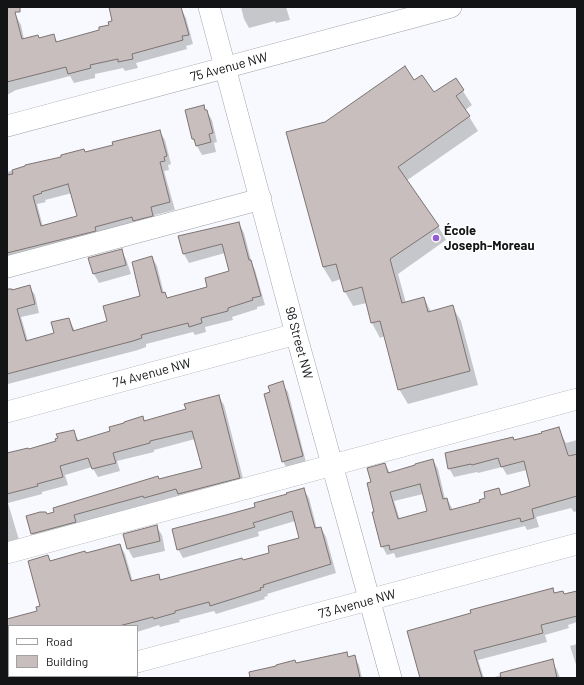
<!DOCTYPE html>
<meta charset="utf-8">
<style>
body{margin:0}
#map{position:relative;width:584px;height:685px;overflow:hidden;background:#f7f9fe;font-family:Barlow,sans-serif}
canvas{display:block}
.frame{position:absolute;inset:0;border:8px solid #121416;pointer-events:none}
.legend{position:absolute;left:8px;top:625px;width:130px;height:52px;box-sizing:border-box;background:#fff;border:1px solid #a0a1a2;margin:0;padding:5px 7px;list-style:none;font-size:12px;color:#121416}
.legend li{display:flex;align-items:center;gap:8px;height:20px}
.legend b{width:20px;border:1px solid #a0a1a2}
</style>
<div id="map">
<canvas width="584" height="685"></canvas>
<div class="frame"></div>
<ul class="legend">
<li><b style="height:5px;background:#fff"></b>Road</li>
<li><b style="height:11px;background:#c7bebd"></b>Building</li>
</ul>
</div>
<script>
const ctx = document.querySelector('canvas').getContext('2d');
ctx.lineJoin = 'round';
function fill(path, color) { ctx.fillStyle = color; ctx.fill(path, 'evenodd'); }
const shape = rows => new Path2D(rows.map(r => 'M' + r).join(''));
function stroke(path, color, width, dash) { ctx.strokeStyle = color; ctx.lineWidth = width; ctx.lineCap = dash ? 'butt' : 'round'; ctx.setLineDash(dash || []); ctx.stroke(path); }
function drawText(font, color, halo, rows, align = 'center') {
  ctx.font = font + ' Barlow,sans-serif'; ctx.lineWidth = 3; ctx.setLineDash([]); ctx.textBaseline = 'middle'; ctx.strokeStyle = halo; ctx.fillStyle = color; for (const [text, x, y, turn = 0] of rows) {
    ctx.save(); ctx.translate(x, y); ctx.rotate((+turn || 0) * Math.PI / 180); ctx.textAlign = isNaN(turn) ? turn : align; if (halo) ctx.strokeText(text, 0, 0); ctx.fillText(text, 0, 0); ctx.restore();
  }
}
fill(shape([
 [110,7,180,7,186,18,193,44,186,46,187,49,136,63,138,68,125,71,123,68,95,74,95,78,74,83,70,76,16,90,7,95,7,18,16,16,21,25,24,39,39,39,53,35,58,43,101,31,110,26,114,22],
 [241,7,286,7,290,20,276,23,275,21,249,28,244,19],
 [455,79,472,105,465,110,478,131,406,181,438,226,446,240,398,274,406,303,424,298,431,312,452,306,461,321,478,385,408,404,399,389,385,336,380,338,372,323,367,303,353,306,345,292,341,279,332,282,323,267,288,133,326,123,414,81,434,94],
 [203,106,212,120,217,142,214,143,216,152,202,155,193,139],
 [160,132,165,140,171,164,168,165,169,170,164,171,175,210,155,215,157,224,7,260,7,172,62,158,84,150,86,153],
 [72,193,78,217,43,227,37,204,46,202,45,200],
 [239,224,244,233,252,264,255,270,265,305,257,307,257,309,232,317,233,320,205,327,206,332,195,335,193,332,146,344,146,347,138,350,8,384,7,292,29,286,35,295,39,313,21,317,28,341,55,334,69,319,75,331,108,321,142,296,152,257,157,266,164,294,168,299,209,288,230,272,225,253,189,263,184,254,179,237],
 [121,250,126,259,131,274,99,283,94,274],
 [282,383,288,392,307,466,288,471,283,461,271,393],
 [219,397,224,405,245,486,37,542,32,534,47,515,159,480,203,469,195,439,154,450,154,452,117,461,120,471,98,477,92,467,65,475,68,485,42,492,42,494,8,503,19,540,7,543,7,456,57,442,73,431,79,441,111,432,143,418,145,421,187,410],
 [558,428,566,443,577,440,577,511,574,512,571,508,536,517,539,527,527,530,525,526,396,558,394,553,387,555,382,546,375,512,372,483,385,464,390,473,433,460,438,469,445,499,447,499,453,510,481,502,498,489,502,495,531,487,527,470,507,475,502,467,478,473,477,472,454,477,449,468,514,441,543,434],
 [423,494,428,512,400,520,394,501],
 [303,489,309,498,317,529,321,528,326,537,336,573,267,594,268,596,264,597,265,599,216,614,214,611,179,620,180,622,160,627,159,625,137,632,137,626,15,626,38,611,41,607,48,556,51,562,86,554,120,545,125,554,133,582,158,575,161,580,243,561,271,553,300,539,295,521,258,532,259,536,183,558,178,549,256,507],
 [156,526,162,535,165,551,133,558,128,549],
 [553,590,555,594,565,595,577,592,577,622,568,625,569,628,545,635,547,642,478,660,484,678,423,678],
 [9,632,9,666,7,667,7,633],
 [577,644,577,668,570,646],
 [346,653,349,658,354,657,359,665,362,678,245,678,296,664],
 [552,661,557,670,560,678,491,678]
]), '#0003');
const building = shape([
 [7,7,20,7,20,12,15,12,22,39,38,35,39,38,54,34,56,42,99,30,99,27,109,25,108,22,112,21,109,7,181,7,189,35,182,36,183,40,132,54,133,59,118,62,118,59,90,65,91,68,68,74,66,67,7,82,7,7],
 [405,66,414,80,422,75,434,92,456,78,464,90,456,96,470,116,398,167,439,226,390,259,402,303,424,297,428,312,453,305,470,371,398,390,380,321,371,323,362,287,344,292,336,264,323,267,286,132,325,122,405,66],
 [204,105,205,110,207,110,213,133,209,134,211,142,196,146,194,139,192,139,185,110,204,105],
 [160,130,167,156,164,157,165,161,160,162,170,202,151,207,153,216,133,221,132,217,95,227,96,231,7,253,7,175,13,174,12,170,25,166,25,165,61,157,61,155,84,149,85,152,113,145,112,142,160,130],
 [68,184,77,216,41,226,33,196,42,193,41,192,68,184],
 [239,222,249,260,251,260,261,296,252,298,253,300,228,308,228,311,201,318,202,323,189,327,188,323,141,335,142,338,133,341,7,374,7,289,12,289,12,290,30,285,35,304,17,309,26,341,54,333,51,322,69,318,73,331,107,321,103,306,140,296,132,262,152,256,162,293,165,292,167,298,207,287,205,278,229,271,222,244,183,254,178,236,239,222],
 [122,249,126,265,93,274,88,258,122,249],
 [283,381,303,456,282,462,264,394,270,392,268,386,283,381],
 [219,395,240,478,178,494,176,489,144,498,143,496,74,515,76,522,31,534,26,516,40,512,46,512,47,514,54,512,53,508,158,476,159,479,202,468,192,431,150,441,150,443,113,453,116,463,92,469,88,458,60,466,63,477,37,484,38,486,7,494,7,453,28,448,29,449,56,441,55,439,58,438,56,434,74,430,77,441,110,431,109,427,124,423,124,422,143,416,144,421,186,409,184,404,219,395],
 [559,427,568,455,569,456,577,454,577,496,532,509,534,518,521,522,520,518,390,550,389,545,381,547,372,512,374,512,367,483,371,482,367,468,385,463,388,473,415,465,415,464,433,459,443,499,447,498,450,510,480,502,479,500,485,498,484,492,499,488,501,495,530,486,524,461,501,467,498,458,472,465,471,464,448,469,445,453,513,437,514,440,542,433,541,432,559,427],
 [420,484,427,511,398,519,390,492,420,484],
 [304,488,315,528,321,527,331,564,263,585,264,587,260,588,261,590,210,606,209,602,175,611,175,613,154,619,153,617,119,626,7,626,7,619,37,611,36,607,40,606,28,561,48,555,50,561,85,551,86,553,120,544,131,581,159,574,160,580,242,558,243,560,269,553,268,546,299,538,292,511,253,523,255,527,177,550,172,529,226,515,255,507,254,503,287,494,286,493,304,488],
 [157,525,160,541,127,549,123,534,157,525],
 [553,588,554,593,563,591,564,594,577,591,577,616,541,625,543,633,474,651,482,678,420,678,407,631,471,613,470,610,553,588],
 [347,652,348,657,355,655,360,678,250,678,249,672,276,666,276,665,295,660,296,663,347,652],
 [553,659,557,678,501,678,500,673,553,659]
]);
fill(building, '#c7bebd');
stroke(building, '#7c7372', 1);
const minor = shape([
 [209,7,296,334,391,678],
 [7,126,451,7],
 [7,267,261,199],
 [7,412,296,334],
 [7,553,577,399],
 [137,662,577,544],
 [79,678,86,676]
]);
stroke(minor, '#9ea2a9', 22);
stroke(minor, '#fff', 21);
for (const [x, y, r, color] of [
 [436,238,4,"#935cd4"]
]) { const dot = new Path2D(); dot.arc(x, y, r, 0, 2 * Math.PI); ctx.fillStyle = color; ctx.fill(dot); stroke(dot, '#fff', 1.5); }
drawText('13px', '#121416', '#fff', [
 ["75 Avenue NW",229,67,-15],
 ["98 Street NW",299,343,75],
 ["74 Avenue NW",152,373,-15],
 ["73 Avenue NW",357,604,-15]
]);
drawText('bold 13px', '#121416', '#fff', [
 ["École",444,231],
 ["Joseph-Moreau",444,246]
], 'left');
</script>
